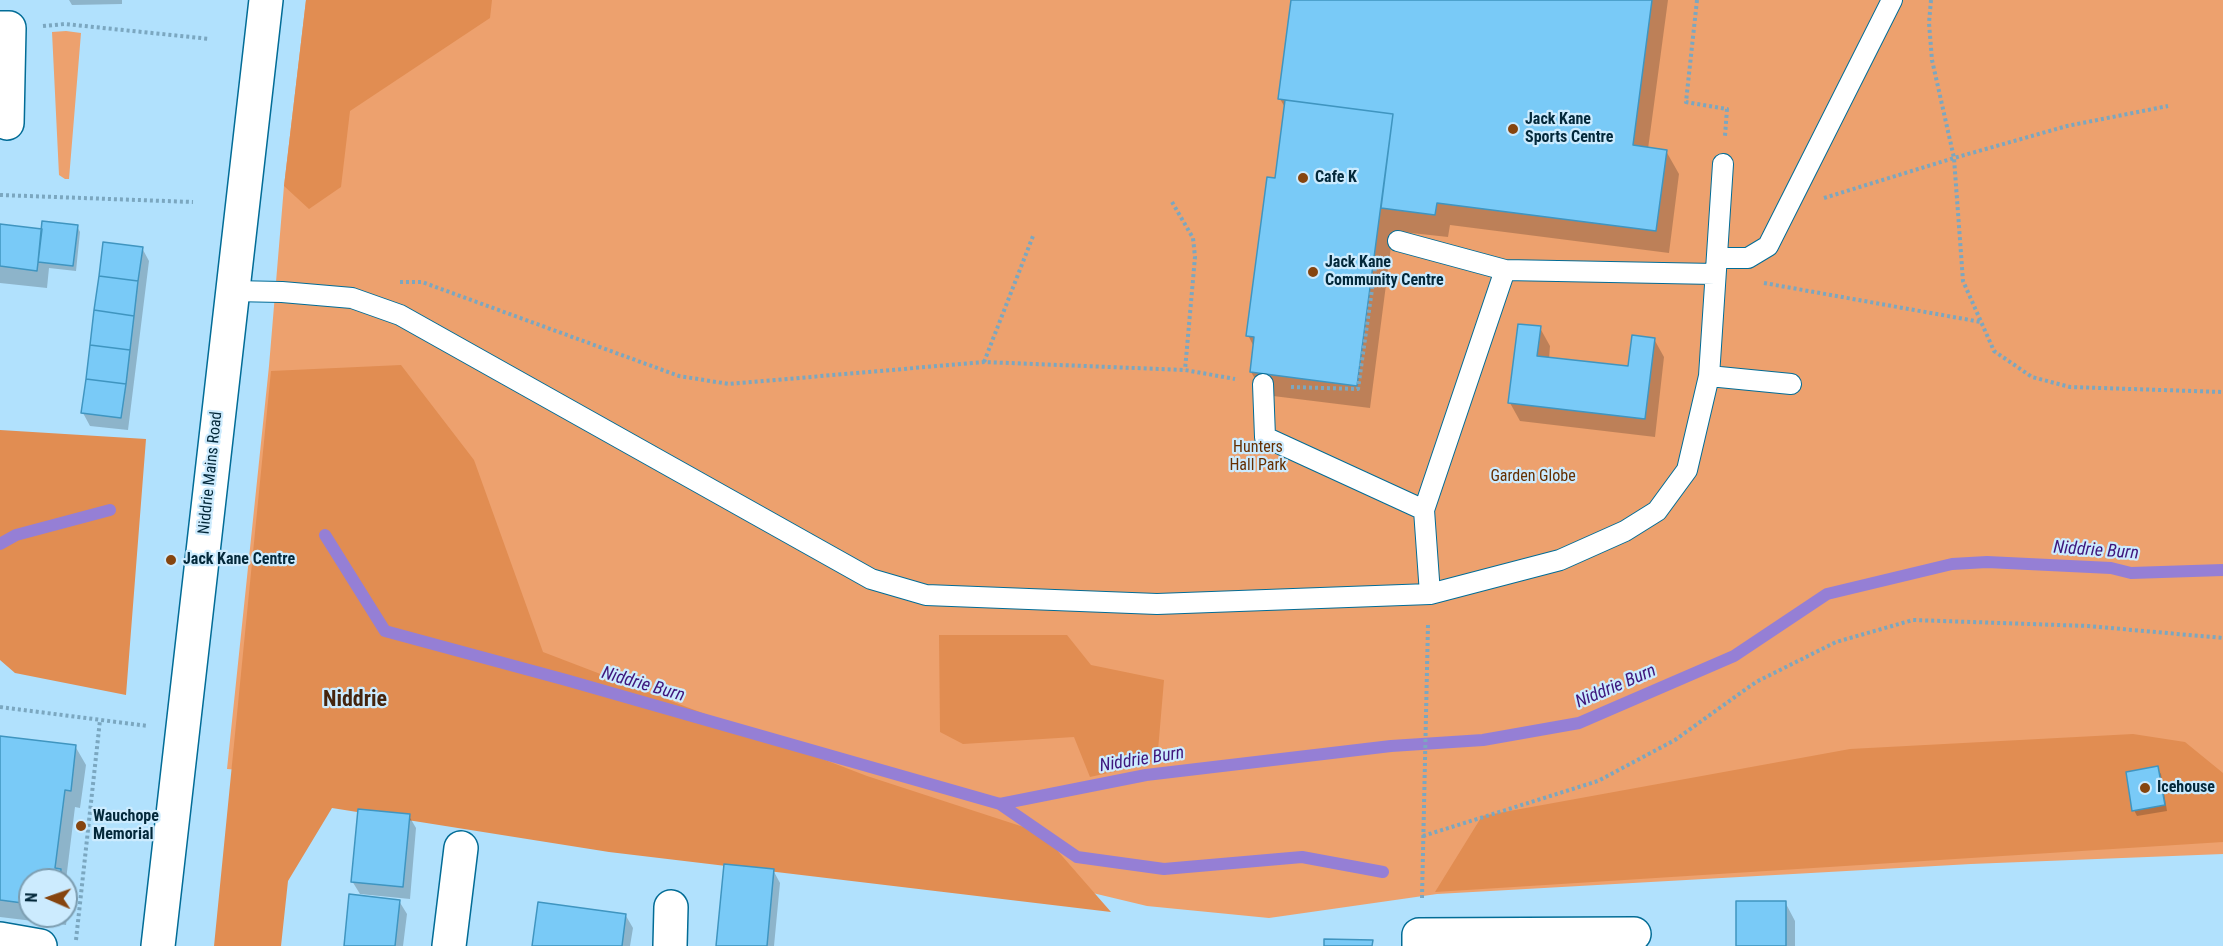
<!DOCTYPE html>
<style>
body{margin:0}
#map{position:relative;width:2223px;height:946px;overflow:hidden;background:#b1e1fd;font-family:"Roboto Condensed",sans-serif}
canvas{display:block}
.north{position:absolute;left:18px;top:868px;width:60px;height:60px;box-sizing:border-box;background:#ccebfe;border:2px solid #7c9db0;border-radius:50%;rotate:272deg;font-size:16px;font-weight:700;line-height:24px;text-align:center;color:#03283a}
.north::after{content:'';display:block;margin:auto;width:21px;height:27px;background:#86450f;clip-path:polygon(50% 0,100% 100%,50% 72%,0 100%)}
</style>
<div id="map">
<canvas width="2223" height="946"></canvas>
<div class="north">N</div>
</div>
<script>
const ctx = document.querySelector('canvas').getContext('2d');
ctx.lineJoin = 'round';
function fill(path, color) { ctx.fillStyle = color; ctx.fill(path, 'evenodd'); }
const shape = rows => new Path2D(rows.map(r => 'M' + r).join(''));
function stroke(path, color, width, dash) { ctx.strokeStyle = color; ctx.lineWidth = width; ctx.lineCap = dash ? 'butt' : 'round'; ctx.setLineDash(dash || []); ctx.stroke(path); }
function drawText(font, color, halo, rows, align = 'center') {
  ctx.font = font + ' "Roboto Condensed",sans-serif'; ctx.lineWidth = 4.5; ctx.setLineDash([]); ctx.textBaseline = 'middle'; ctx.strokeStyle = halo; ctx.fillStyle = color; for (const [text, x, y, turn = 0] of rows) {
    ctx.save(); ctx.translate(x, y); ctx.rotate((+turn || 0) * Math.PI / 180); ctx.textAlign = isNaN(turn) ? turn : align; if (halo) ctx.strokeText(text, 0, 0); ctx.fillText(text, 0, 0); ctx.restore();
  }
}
fill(shape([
 [306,0,2223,0,2223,854,1971,864,1437,894,1269,918,1147,906,913,850,502,790,227,769,269,366,284,186],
 [66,31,81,33,69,179,65,179,59,175,52,32]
]), '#eda16e');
fill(shape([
 [306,0,492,0,490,18,350,111,341,187,309,209,284,186],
 [401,365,474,460,543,652,867,776,1042,833,1111,912,609,852,332,808,288,881,281,946,214,946,271,371],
 [0,430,146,439,126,695,15,673,0,660],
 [939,635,1067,635,1091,665,1164,680,1157,762,1090,777,1074,737,963,744,940,732],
 [2133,734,2185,742,2223,773,2223,842,1435,892,1482,816,1850,749]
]), '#e18d52');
fill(shape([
 [69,0,122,0,122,4,72,5],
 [1293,0,1668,0,1648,149,1666,151,1679,174,1669,253,1450,225,1448,237,1393,231,1370,408,1265,395,1251,372,1254,347,1248,335,1276,180,1286,109,1280,99],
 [0,225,43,230,77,226,80,232,76,271,49,268,47,288,0,283],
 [142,248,149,261,128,430,90,426,83,413],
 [1540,328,1550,346,1549,359,1630,368,1654,339,1664,357,1655,437,1520,421,1510,403],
 [0,738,75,746,86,765,80,808,75,807,66,880,30,880,30,916,66,916,66,881,71,889,66,925,0,917],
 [2157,768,2161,774,2167,811,2137,816,2134,810],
 [409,816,416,828,410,899,360,894,352,881],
 [773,870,780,883,774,946,718,946],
 [399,901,407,914,403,946,345,946],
 [1785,902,1795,921,1795,946,1737,946],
 [626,916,633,928,630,946,533,946]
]), '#0003');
stroke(shape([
 [325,535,385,631,566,680,1000,804,1077,857,1164,869,1302,857,1383,872],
 [0,544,16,535,110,510],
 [1000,804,1146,775,1391,746,1483,740,1579,723,1734,656,1827,594,1952,564,1987,562,2111,568,2131,573,2223,570]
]), '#957fd5', 12);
const building = shape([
 [1291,0,1652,0,1633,145,1667,150,1656,231,1437,203,1435,215,1381,208,1393,114,1278,99,1291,0],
 [1285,100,1393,114,1357,386,1250,372,1254,337,1246,336,1267,177,1275,178,1285,100],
 [42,221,78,225,73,266,38,262,42,221],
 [0,224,42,229,37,271,0,266,0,224],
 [103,242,143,247,138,281,99,276,103,242],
 [99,276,138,281,134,316,94,310,99,276],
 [94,310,134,316,130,350,90,345,94,310],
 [1518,324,1541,326,1537,356,1628,366,1632,335,1655,338,1645,419,1508,403,1518,324],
 [90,345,130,350,126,384,86,379,90,345],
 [86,379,126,384,121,418,81,413,86,379],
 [0,736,76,745,71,791,65,790,55,868,61,869,60,880,30,880,30,904,0,900,0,736],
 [2158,766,2165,805,2132,811,2126,772,2158,766],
 [358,809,410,814,403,887,351,882,358,809],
 [724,864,774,869,767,946,716,946,724,864],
 [349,894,400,900,395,946,344,946,349,894],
 [1736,901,1786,901,1786,946,1736,946,1736,901],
 [538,902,626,914,622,946,532,946,538,902],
 [1324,939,1373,940,1372,946,1324,946,1324,939]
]);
fill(building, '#79caf7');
stroke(building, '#3f95c0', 1.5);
const service = shape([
 [1398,241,1505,270],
 [1717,258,1748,258,1768,246,1892,0],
 [232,291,282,292,352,298,400,315,871,579,926,595,1157,604,1430,594,1560,560,1625,531,1657,511,1687,470,1709,376,1723,164],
 [1709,376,1791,384],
 [1263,384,1265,437,1424,510,1430,594],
 [1424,510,1505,270,1715,274]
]);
const minor = shape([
 [0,28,9,28,7,123],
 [0,939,40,946],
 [449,946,461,848],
 [670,946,671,907],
 [1419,946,1419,935,1634,934]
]);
const primary = shape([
 [158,946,266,0]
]);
stroke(service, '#026c96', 22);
stroke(minor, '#026c96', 36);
stroke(primary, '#026c96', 36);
stroke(shape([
 [1697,0,1686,102,1727,109,1725,136],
 [1931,0,1929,23,1932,60,1954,158,1963,281,1994,351,2032,377,2070,387,2223,392],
 [43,26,65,24,210,39],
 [0,195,193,202],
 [1824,198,1954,158,2067,126,2168,106],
 [1172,202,1193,238,1195,257,1185,370],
 [400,282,422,282,679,376,729,384,984,362,1185,370,1235,379],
 [1764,283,1981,322],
 [984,362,1033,236],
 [1291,387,1358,389,1376,261],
 [0,707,148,726],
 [1423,836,1598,781,1675,740,1756,682,1836,642,1913,620,2088,626,2223,638],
 [1422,898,1428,624],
 [76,940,100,720]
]), '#7ba7c0', 4, [3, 3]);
stroke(service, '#fff', 20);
stroke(minor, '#fff', 33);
stroke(primary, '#fff', 33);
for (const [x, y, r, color] of [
 [1513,129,6,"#86450f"],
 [1303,178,6,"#86450f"],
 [1313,272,6,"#86450f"],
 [171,560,6,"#86450f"],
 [2145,788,6,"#86450f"],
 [81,826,6,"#86450f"]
]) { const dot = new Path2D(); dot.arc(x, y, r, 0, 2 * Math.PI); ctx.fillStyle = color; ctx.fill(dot); stroke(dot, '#ccebfe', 2); }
drawText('bold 16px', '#03283a', '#ccebfe', [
 ["Jack Kane",1525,120],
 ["Sports Centre",1525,138],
 ["Cafe K",1315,178],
 ["Jack Kane",1325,263],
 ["Community Centre",1325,281],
 ["Jack Kane Centre",183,560],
 ["Icehouse",2157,788],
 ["Wauchope",93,817],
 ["Memorial",93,835]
], 'left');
drawText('16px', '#652f00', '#ccebfe', [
 ["Hunters",1258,448],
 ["Hall Park",1258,466],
 ["Garden Globe",1533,477]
]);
drawText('16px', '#03283a', '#ccebfe', [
 ["Niddrie Mains Road",211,473,-84]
]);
drawText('italic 18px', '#3e167c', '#ccebfe', [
 ["Niddrie Burn",2096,551,4],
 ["Niddrie Burn",643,685,16],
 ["Niddrie Burn",1616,687,-23],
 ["Niddrie Burn",1142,760,-9]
]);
drawText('bold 22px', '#44240d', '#ccebfe', [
 ["Niddrie",355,700]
]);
</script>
